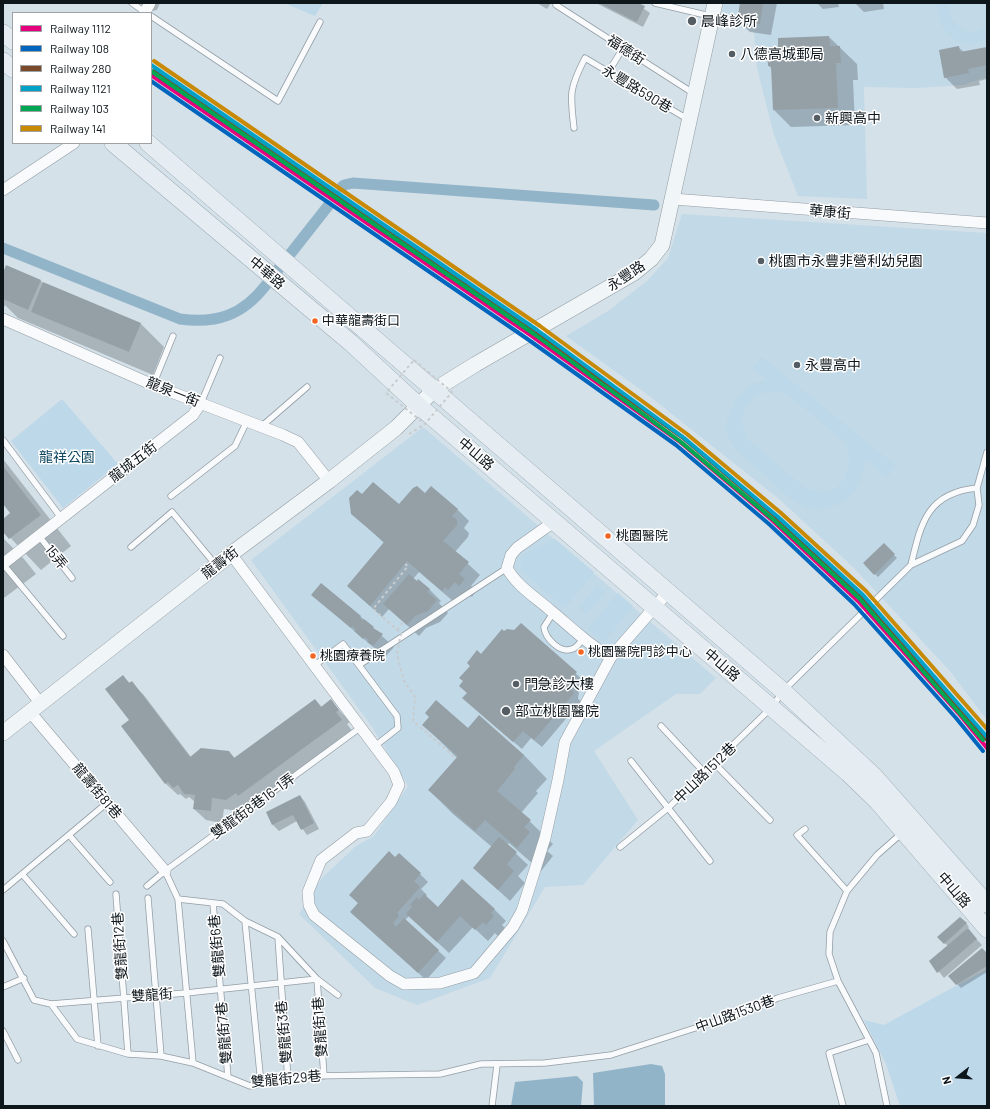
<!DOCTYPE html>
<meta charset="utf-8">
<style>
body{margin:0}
#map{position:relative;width:990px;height:1109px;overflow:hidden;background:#d4e1e9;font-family:Barlow,sans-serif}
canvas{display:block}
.frame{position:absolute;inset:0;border:4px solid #0d161b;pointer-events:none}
.legend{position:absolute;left:12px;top:12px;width:140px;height:132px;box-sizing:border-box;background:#fff;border:1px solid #9ea2a4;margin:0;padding:5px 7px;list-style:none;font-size:12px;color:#0d161b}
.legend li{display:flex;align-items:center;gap:8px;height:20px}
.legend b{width:20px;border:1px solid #9ea2a4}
.north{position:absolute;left:938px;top:1057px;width:40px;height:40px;-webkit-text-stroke:3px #fff;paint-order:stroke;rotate:253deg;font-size:11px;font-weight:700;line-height:16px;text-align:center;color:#0d161b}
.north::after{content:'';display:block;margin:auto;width:14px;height:18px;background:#0d161b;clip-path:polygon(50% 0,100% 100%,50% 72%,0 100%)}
</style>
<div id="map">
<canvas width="990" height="1109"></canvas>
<div class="frame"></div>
<ul class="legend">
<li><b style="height:5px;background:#e5007d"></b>Railway 1112</li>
<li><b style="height:5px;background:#0065bd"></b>Railway 108</li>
<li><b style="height:5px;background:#7a4b2a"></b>Railway 280</li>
<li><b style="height:5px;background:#01a2c5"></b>Railway 1121</li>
<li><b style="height:5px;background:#00a651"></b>Railway 103</li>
<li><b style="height:5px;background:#c88905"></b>Railway 141</li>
</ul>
<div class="north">N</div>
</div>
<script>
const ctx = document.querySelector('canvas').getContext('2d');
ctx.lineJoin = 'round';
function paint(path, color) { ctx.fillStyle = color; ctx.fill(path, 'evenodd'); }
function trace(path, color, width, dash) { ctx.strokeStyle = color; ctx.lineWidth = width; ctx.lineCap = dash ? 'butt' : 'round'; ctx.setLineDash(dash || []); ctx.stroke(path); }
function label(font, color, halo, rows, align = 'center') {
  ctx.font = font + ' Barlow,"Noto Sans TC",sans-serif'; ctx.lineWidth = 3; ctx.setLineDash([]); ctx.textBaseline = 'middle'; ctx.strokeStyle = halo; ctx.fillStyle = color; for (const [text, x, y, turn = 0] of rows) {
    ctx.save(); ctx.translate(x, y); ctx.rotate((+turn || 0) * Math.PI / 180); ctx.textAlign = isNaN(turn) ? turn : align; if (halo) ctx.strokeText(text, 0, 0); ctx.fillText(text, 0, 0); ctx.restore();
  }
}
paint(new Path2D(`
 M724,3H987V77L963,85L918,88L864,87L867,199L798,196L774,135L757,68L754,32L720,22Z
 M682,214L987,233V720L949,670L855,569L779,499L648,395L566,336L608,311L647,281L668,258Z
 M423,427L716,678L700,694H676L594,751L638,820L583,885L545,887L490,978L417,1005L375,988L299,914L322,878L356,846L374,836L408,786L372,727L251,560Z`), '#c2d9e7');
paint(new Path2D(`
 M284,3H323L315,16Z
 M937,3H949C948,25 967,41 987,27V39C960,53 936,30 937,3Z
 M762,357L896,466L887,477L865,459C862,485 852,504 824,508C818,509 809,509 803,506C789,500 775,484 763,473C750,462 732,450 727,432C723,418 737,395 748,387C754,382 761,382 768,380L753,368ZM770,391L786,393L846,443C853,456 849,484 832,490C823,494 813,490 804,487L747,439L743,427L742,417L745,408L755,396Z
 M62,399L118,464L63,508L11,441Z
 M555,539L594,572L565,608L521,570V556Z
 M597,586L605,592L586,614L579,608Z
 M618,593L633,606L604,642L588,629Z
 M987,969V1106H900L886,1064L864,1020L884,1025Z`), '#bcd8e9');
paint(new Path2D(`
 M651,1064L662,1066L665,1074V1106H594L593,1073Z
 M577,1076L583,1082L581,1106H511L515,1082Z`), '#92b4c8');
paint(new Path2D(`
 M139,3H160L157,10L151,11Z
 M537,3H551L547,9Z
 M596,3H636L650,13L643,27Z
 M741,3H777L771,35L750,32L738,20Z
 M817,3H838L839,7L823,9Z
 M855,3H883L884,9L864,12Z
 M829,37L857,64L858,80H853L855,125L791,127L774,110L772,69L769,66L779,48Z
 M958,47L964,52L987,48V79L979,81L980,85L957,89L945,77Z
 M7,266L41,281L44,284L141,324L164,347L153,375L18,318L5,305L3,310V271L4,272Z
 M3,459L71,546L41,570L3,530V520L12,513L3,502Z
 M425,495L457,509L469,521L464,528L469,533L468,537L455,552L480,575L471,586L476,591L472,597L467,593L454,602L419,572L413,579L429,589L441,601L439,603L448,613L440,622L426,628L419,636L389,609L382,617L348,586L384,543L352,513L362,496L399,505Z
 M3,538L24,559L36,574L4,598Z
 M884,545L897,558L878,577L864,563Z
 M312,595L361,617L394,647L385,657Z
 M521,624L584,681L577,689L579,691L578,699L581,701L542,747L531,738L522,749L471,705L468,693L481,655L505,633L514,631Z
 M123,677L143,694L191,757L229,752L235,758L315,700L322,707L331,701L350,722L347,724L353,732L250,807L248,805L239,811L224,809L222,823L206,820L194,809L195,802L189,797L186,799L180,794L178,795L166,784L122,726L131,720Z
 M424,725L468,729L524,755L547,779L536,791L538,793L521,813L553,844L547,851L553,856L541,871L509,843L507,845L528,865L518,876L525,883L510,901L474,868L492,847L453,814L429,790L457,758Z
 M300,796L305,802L319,829L307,835L297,821L279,831L273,825L267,813Z
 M395,858L420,874L428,882L421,889L427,895L425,897L438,908L494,909L506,921L502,925L505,928L498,936L495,933L488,941L473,927L449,953L409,916L405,920L446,958L426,980L360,919L359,904L350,895Z
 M966,923L969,927L967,929L982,945L944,978L930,961L948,946L938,937Z
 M987,954V972L961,988L957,984Z`), '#0003');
trace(new Path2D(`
 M342,187L344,185L353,183L654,205
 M3,248L180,319C217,324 243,315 266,285
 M291,253L328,206
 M278,270L279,268`), '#92b4c8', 11);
paint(new Path2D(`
 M599,3H638L645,6L637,22Z
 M740,3H763L760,24L737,21Z
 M829,36L830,46H840L841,63H836L838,108L773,110L771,66H768L767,47H778V38Z
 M959,46L960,52L987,47V65L968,69L969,73L944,78L939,50Z
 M6,265L41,280L28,310L3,299V273Z
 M43,282L141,323L129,352L31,312Z
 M3,466L41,515L9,539L3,532V519L10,513L3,504Z
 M373,482L399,504L413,488L417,486L425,493L431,486L458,509L452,516L457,520V525L443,541L469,562L459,574L465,579L459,586L455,582L448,590L445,587L442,591L407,561L370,606L347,586L384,542L351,514L349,498L357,490L362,494Z
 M884,543L895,554L874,575L863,563Z
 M409,574L417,581L418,579L430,589L427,592L437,600L428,611L415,616L407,625L383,604Z
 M321,583L361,616L360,618L363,620L364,619L374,627L373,628L383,634L373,646L367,642L369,640L365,637L363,639L354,631L356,629L352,626L351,628L311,595Z
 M521,623L577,672L570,680L572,682L571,690L574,693L534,740L523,731L513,742L462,698L467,693L459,686L463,681L459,678L470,666L467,663L477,650L481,654L502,629L504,631L507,629L514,630Z
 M123,675L129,683L132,681L190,757L201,748L229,751L234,758L315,699L321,707L331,699L339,710L336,712L342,720L238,796L236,793L226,800L212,798L211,811L193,809L195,795L184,794L178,785L173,788L168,782L165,784L121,726L129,720L105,689Z
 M436,700L468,728L479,715L524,755L514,767L515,769L497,791L531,820L524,827L530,832L517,848L485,820L475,831L428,790L458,756L422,725L429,717L425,713Z
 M300,795L314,823L301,830L293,815L272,825L266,812Z
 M499,837L517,852L507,864L514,871L498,890L473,868Z
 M389,851L395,857L399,853L421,873L414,881L420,887L397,913L399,916L393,923L396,927L404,918L439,950L418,973L350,912L358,903L349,895Z
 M462,879L495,909L491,913L494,916L486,925L483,922L475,930L460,916L437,942L406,914L412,907L410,905L417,897L419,900L424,894L438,907Z
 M960,917L967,923L944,944L937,937Z
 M968,928L977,939L937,973L929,961Z
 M982,948L987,953V966L956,985L948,976Z`), '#95a0a6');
const lane = new Path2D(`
 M132,3L146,13
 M655,3L710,16
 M556,5L693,93
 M151,16L278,101L320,22
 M609,71L623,48
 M574,128C570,94 569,89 585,58L689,120
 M153,385L173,336
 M201,403L220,358
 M262,426L307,387
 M3,440L62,519
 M171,496L235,446L247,421
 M39,536L72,578
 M131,547L172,512L215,564
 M3,564L63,636
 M911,565C921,523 927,493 977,488
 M553,613L544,627C545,638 560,654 572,649C577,648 580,642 584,638
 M315,665L343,644L397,716L398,728L375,746
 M359,665L507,568
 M661,726L704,772
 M631,761L710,861
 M714,763L770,820
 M805,829L797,835L847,891
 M69,835L110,882
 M620,847L668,808L772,707L783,691L911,565L962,541L973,525L979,505L977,488L987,452
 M165,871L178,899L223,904L245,921L278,937L317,979L338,995
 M22,874L74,934
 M147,886L165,871L361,727
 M3,890L107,803
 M116,894L128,1054
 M148,898L161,1056
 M178,899L193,1063
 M213,903L228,1077
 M245,921L261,1084
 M88,929L98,1046
 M278,937L288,1080
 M3,941L34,1000L51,1004L186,993L317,979L324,1076
 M3,987L24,978
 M51,1004L77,1039L128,1054L161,1056L193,1063L250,1086L309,1076L440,1074L481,1064L545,1063L611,1055L742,1013L778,998L838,981
 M3,1031L18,1060
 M492,1106L497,1065
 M843,1106L829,1053L869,1040
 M887,1106L876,1053L838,981L829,954L830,932L847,891L877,855L902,833`);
const street = new Path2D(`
 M145,12L150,3
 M3,190L74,143
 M673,199L987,223
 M3,319L153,385L283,435L298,442L329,481
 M555,521L517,548L511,555L507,568C516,585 535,597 550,610C570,626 588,645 611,657
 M231,554L394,772L399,785L391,802L367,831L356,833L321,860L308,892L309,905L314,915L390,976L404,984L440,983L474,973L513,927L522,911L545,838L558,780L565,742L611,657L668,592
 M3,564L193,415L201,403
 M3,655L41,704
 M30,712L165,871`);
const secondary = new Path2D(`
 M3,733L231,554L329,481L396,428L434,390L476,364L634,273L651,259L662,245L715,3`);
const primary = new Path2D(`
 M3,33L13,41
 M3,61L13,69
 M113,143L351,343L419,406L848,773L877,801L987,929
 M148,143L783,691L874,776L987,904`);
trace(lane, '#939da4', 7);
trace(street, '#939da4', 12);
trace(secondary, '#939da4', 16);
trace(primary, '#9eadb7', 18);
trace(new Path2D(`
 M409,434L422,426
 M397,630L403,622`), '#c8cccf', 2, [3, 3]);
trace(lane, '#f9fafc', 5.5);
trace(street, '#f9fafc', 11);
trace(secondary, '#f0f5f7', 15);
trace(primary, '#e6edf2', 17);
trace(new Path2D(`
 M414,360L452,392L425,424L386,393Z
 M405,564L408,566L373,609L401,633L397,654L404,681L415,697L413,721L456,758`), '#c8cccf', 2, [3, 3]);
trace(new Path2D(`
 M151,75L529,334L679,441L772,520L858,601L960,715L987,748`), '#e5007d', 4);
trace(new Path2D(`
 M151,81L526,338L676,445L769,524L854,604L956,718L983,751`), '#0065bd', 4);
trace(new Path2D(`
 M154,71L532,330L682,437L775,516L861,597L987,740`), '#7a4b2a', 4);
trace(new Path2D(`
 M151,65L537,330L684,438L778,517L863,595L987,737`), '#01a2c5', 4);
trace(new Path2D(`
 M151,71L534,334L681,442L775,521L859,598L983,740`), '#00a651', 4);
trace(new Path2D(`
 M154,61L540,326L687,434L781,513L866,591L987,729`), '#c88905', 4);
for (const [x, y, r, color] of [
 [692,21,5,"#535d63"],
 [732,54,4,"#535d63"],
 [817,118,4,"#535d63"],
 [761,261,4,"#535d63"],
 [315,321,3.5,"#f26522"],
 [797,365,4,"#535d63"],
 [608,536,3.5,"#f26522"],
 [581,652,3.5,"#f26522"],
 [313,656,3.5,"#f26522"],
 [516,684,4,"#535d63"],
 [506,711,5,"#535d63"]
]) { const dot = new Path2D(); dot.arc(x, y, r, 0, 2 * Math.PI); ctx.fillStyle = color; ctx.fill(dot); trace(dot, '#fff', 1.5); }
label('13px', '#0d161b', '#fff', [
 ["中華龍壽街口",322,321],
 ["桃園醫院",616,536],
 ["桃園醫院門診中心",588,652],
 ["桃園療養院",320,656]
], 'left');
label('14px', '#0d161b', '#fff', [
 ["晨峰診所",701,21],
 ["八德高城郵局",740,54],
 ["新興高中",825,118],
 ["桃園市永豐非營利幼兒園",769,261],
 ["永豐高中",805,365],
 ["門急診大樓",524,684],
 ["部立桃園醫院",515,711]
], 'left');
label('14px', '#0d161b', '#fff', [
 ["福德街",626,50,33],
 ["永豐路590巷",637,89,31],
 ["華康街",830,212,5],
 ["中華路",267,273,40],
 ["永豐路",626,276,-34],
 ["龍泉一街",173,392,22],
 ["中山路",476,454,40],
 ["龍城五街",133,462,-38],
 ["15弄",56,557,51],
 ["龍壽街",220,563,-38],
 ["中山路",722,665,41],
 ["中山路1512巷",705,773,-44],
 ["龍壽街81巷",97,791,50],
 ["雙龍街8巷16-1弄",253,806,-36],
 ["中山路",954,890,49],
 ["雙龍街12巷",120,946,-94],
 ["雙龍街6巷",217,946,-95],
 ["雙龍街",152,995,-4],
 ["中山路1530巷",735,1014,-20],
 ["雙龍街1巷",320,1027,-94],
 ["雙龍街3巷",284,1032,-95],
 ["雙龍街7巷",224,1033,-95],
 ["雙龍街29巷",286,1079,-5]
]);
label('14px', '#0d455f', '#fff', [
 ["龍祥公園",67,457]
]);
</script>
